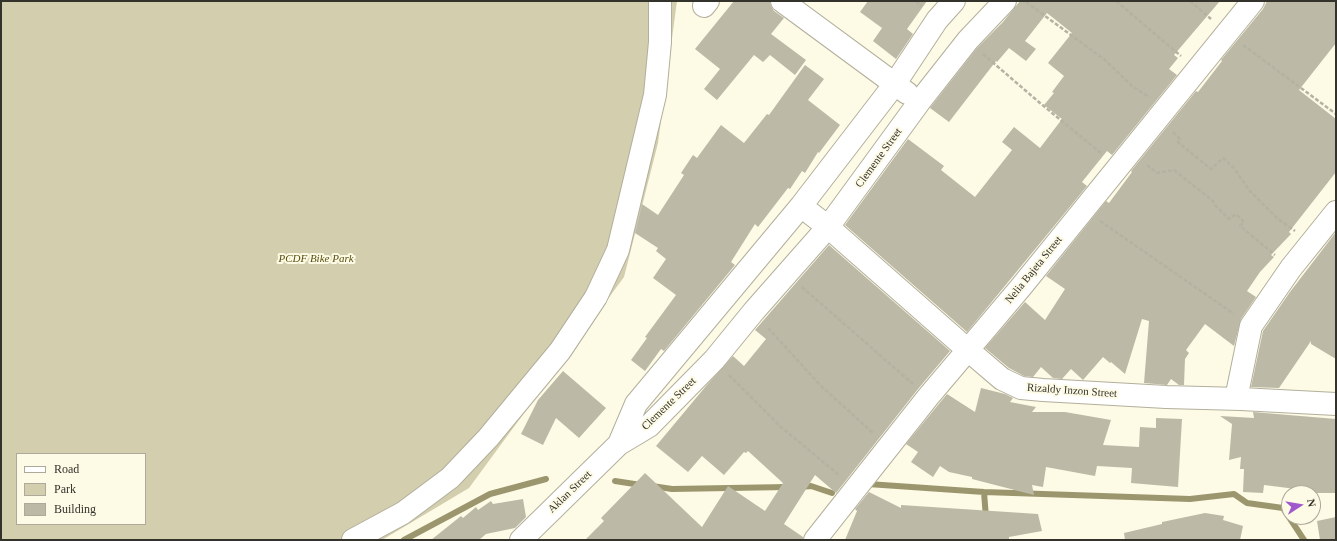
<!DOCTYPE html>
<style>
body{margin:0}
#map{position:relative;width:1337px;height:541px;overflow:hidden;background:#fdfae6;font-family:Georgia,serif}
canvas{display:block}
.frame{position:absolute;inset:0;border:2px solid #34332b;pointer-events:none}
.legend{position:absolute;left:16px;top:453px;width:130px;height:72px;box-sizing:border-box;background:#fdfae6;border:1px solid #adaa9b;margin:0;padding:5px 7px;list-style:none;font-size:12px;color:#34332b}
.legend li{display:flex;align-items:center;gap:8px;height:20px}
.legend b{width:20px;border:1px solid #adaa9b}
.north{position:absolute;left:1281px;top:485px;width:40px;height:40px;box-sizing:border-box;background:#fdfae6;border:1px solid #adaa9b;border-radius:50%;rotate:78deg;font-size:11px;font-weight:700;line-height:16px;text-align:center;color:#34332b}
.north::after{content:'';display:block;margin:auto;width:14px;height:18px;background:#a059cd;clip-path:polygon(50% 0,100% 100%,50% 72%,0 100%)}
</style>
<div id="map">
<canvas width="1337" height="541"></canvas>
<div class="frame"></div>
<ul class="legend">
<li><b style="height:5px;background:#fff"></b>Road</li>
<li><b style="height:11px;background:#d3ceae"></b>Park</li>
<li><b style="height:11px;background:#bcb9a6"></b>Building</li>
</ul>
<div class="north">N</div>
</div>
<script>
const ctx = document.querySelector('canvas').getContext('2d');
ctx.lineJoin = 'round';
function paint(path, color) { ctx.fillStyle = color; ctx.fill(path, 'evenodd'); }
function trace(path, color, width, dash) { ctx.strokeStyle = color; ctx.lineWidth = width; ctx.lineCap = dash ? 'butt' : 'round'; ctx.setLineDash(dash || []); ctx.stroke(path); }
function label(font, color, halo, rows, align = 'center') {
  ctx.font = font + ' Georgia,serif'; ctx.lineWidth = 4; ctx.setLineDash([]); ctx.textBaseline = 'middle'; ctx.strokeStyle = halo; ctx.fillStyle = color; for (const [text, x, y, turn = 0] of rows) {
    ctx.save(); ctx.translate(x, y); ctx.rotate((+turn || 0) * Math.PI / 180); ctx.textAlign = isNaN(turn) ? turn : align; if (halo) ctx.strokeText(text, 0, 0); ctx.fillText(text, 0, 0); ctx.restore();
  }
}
paint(new Path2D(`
 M1,1H677L658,143L624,277L469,488L382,540H1ZM17,454H145V524H17Z`), '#d3ceae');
trace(new Path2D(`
 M615,481L641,485
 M868,484L984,492L1190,499L1234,494L1247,503L1283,508L1304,540
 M652,486L672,489L787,487
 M800,487L811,486L832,493
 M984,492L986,518
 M404,540L490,494L546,479`), '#9c966e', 6);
paint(new Path2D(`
 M734,1H770L771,6L774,11L784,18L771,34L806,60L795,75L770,55L763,62L754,55L717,100L704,89L720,69L695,49Z
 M868,1H927L907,29L913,34L896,59L873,41L882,28L860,12Z
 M1020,1H1220L1174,55L1178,58L1169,69L1177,75L1112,155L1107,151L1082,182L1087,186L967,332L845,225L908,139L944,166L941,170L975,197L1012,150L1002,142L1014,127L1040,148L1062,119L1044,105L1054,93L1052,92L1064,76L1048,63L1072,33L1047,13L1025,41L1036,49L1026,61L1009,48L997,62L996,61L949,122L930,108L977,48L1003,22Z
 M1267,1H1336V43L1299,90L1336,119V172L1289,232L1291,234L1271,255L1274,257L1260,272L1247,291L1256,297L1241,319L1234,346L1205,324L1186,350L1189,353L1185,359L1184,385H1179L1171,379L1167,385L1144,383L1149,321L1142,319L1125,374L1111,362L1110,363L1103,357L1083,380L1071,369L1062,379L1053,378L1041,367L1033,377L1024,376L1009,368L985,348L1025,302L1045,320L1065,289L1046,276L1106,201L1109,203L1132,172L1131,171L1196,91L1198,92L1222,61L1221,60L1263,9Z
 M805,65L824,79L808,100L840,125L819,153L818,152L805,173L802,171L790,189L788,188L758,227L755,224L731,262L735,265L664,351L661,349L645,371L631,360L647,338L645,337L676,295L653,278L666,259L656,251L658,248L635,233L642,204L658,215L684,175L681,173L693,155L697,158L721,125L744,143L767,114L769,115Z
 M1336,232V359L1311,344V341L1279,388L1251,387L1263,331L1290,292Z
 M829,245L950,351L918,389L836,493L815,475L784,524L803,537V540H585L604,521L601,518L645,473L702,527L728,486L765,511L783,483L748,451L746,453L744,452L724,475L702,456L688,472L656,446L706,386L733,356L744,366L766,339L755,330Z
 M563,371L606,408L579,438L556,418L543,445L521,434L538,400Z
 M981,388L1005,394L1013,398L1010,402L1036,407L1032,412H1065L1111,420L1103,445L1139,447L1140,427L1156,428V418L1182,419L1178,487L1131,483L1132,468L1097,466L1095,476L1046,467L1043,487L1032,485L1034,495L972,479V477L949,472L940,466L933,477L911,462L918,452L906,444L947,394L975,412Z
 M1253,412L1336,419V493H1296V489L1264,485L1263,493L1243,492L1244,469H1240L1241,457L1229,460L1232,424L1220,416L1254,418Z
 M869,492L901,508V505L1038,514L1042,531L1009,537V540H845L857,511L855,509Z
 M523,499L526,517L515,528L486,534L479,540H431L461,516L463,518L476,507L478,510L491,501L493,504Z
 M1205,513L1224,516L1223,520L1243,526L1240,540H1125L1124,533L1162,524V522Z
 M1336,517V540H1320L1317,521Z`), '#bcb9a6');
const minor = new Path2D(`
 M782,1L907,93
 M704,6L708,1
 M801,206L828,227L968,350L1002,379L1021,388L1043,390L1166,397L1241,399L1336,404
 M1241,399L1238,389L1251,326L1291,268L1336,212
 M619,444L636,404L801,206L894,85L937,20L954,1
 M353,540L403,513L450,478L488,438L560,351L596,297L618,250L655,95L660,42V1
 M521,540L619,444L649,426L714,360L754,311L828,227L920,101L968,40L1005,1
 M815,540L928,397L1021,287L1253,1`);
trace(minor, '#b2af9c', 24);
trace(new Path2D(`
 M916,1L921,6
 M1116,1L1181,56
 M1190,1L1211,19
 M1026,2L1105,60L1132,86L1149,97
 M1243,45L1336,114
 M983,54L1040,103L1102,154
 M1173,132L1180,139L1178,142L1180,144L1211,169L1223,158L1234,168L1249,190L1278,219L1295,231
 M1147,165L1157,173L1174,170L1213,201L1214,204L1229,219L1236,214L1244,222L1240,226L1275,255
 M1100,221L1234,314
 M802,287L913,384
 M768,328L821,386L873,433
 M729,375L781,427L839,475`), '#b4b2a2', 2.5, [4, 2]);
trace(minor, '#fff', 22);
label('11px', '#34332b', '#fdfae6', [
 ["Clemente Street",879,158,-54],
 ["Nelia Bajeta Street",1034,270,-51],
 ["Rizaldy Inzon Street",1072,391,4],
 ["Clemente Street",669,404,-44],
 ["Aklan Street",570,492,-44]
]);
label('italic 11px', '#584f0e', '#fdfae6', [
 ["PCDF Bike Park",316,259]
]);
</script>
